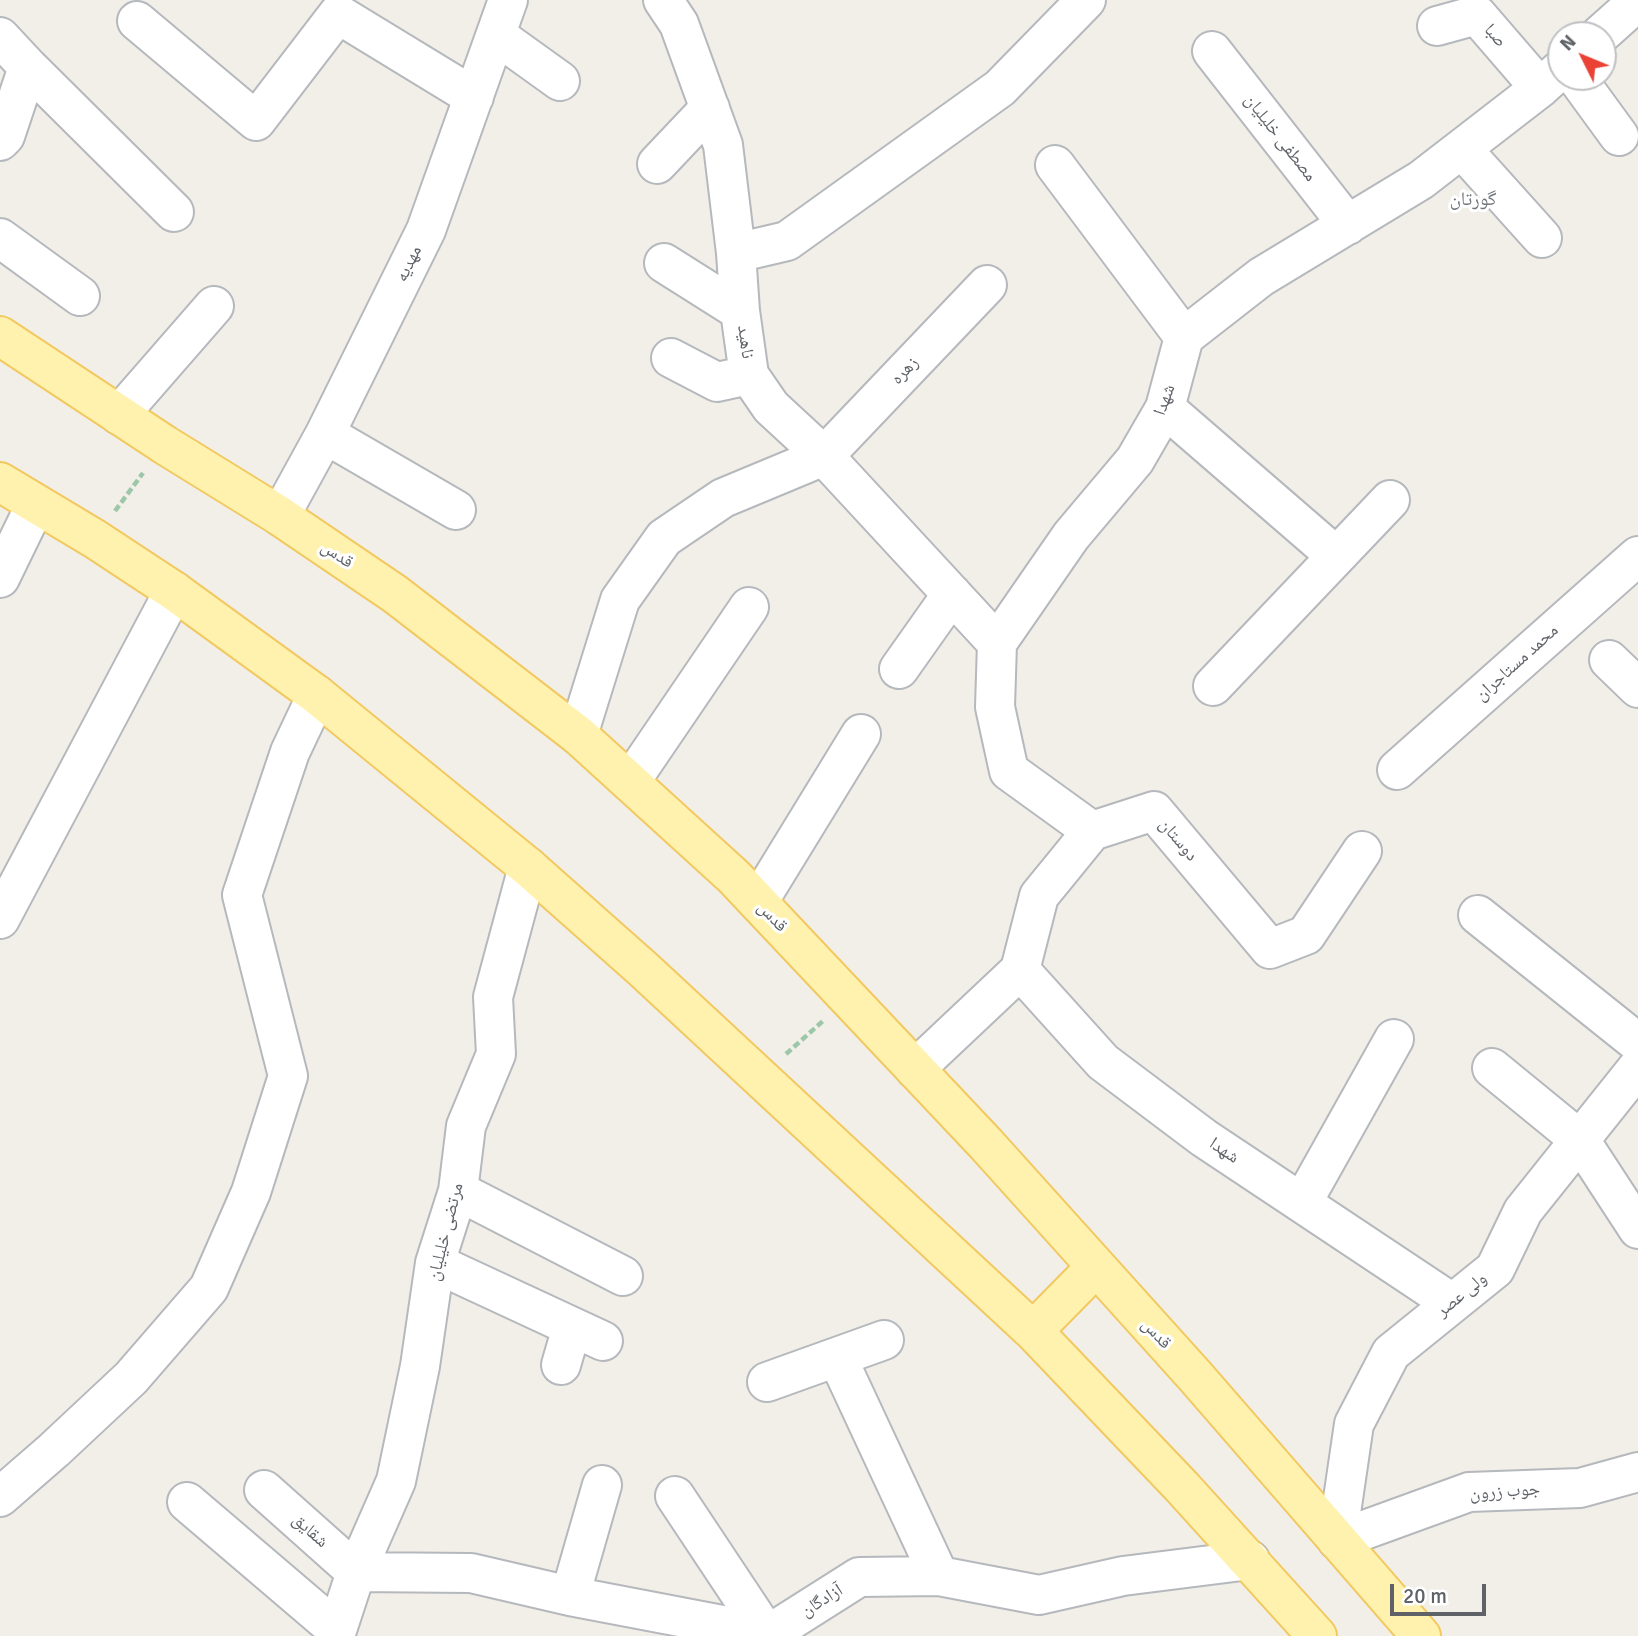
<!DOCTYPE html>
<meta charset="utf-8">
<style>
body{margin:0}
#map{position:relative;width:1638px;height:1636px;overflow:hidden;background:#f1efe8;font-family:Signika,sans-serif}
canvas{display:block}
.north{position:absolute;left:1547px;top:21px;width:70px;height:70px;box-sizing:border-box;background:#fff;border:2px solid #bfc1c3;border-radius:50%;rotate:313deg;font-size:19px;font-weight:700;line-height:28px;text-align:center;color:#5f6368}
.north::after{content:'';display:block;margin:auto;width:24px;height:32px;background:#ea4335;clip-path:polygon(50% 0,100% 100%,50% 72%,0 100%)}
.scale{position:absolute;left:1390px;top:1584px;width:96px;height:32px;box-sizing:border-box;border:4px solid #5f6368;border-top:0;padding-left:9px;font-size:21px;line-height:24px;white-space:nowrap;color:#5f6368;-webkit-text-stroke:5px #fff;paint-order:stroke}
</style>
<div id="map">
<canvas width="1638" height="1636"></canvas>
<div class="north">N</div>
<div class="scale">20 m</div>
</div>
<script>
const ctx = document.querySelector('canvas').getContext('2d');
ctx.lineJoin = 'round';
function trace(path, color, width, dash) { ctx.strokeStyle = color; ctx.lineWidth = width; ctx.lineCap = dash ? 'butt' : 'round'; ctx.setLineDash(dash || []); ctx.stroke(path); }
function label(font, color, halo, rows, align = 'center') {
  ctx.font = font + ' Signika,"Noto Naskh Arabic",sans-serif'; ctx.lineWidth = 6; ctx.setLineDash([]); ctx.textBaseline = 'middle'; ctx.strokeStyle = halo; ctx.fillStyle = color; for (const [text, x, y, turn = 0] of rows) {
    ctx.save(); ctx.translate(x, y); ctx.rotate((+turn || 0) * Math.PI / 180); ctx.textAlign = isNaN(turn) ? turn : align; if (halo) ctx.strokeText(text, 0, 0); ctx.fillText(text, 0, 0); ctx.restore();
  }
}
const minor = new Path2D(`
 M663,0L679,24L723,145L736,253L740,311L749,375L771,407L824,456L997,643
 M137,21L256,121L338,14L474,97
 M1437,26L1477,15L1540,88
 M496,35L560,81
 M1600,35L1638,1
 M0,37L28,67L5,136L0,141
 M1212,51L1348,225
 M28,67L174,212
 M1576,77L1619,136
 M1462,149L1542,238
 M657,164L710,108
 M1055,165L1184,337
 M0,238L80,296
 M736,253L787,241L1000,88L1086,0
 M664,263L740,311
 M671,358L717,382L749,375
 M1165,408L1336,556
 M119,415L214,306
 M325,434L456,510
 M280,516L325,434L426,230L508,0
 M0,578L36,504
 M1609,660L1638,688
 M899,669L952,594
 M1213,686L1390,500
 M578,735L620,600L664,538L723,498L824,456L987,285
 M1397,770L1638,556
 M630,782L749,607
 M1092,831L1009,771L995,707L997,643L1071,536L1135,460L1165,408L1184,337L1261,277L1421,180L1540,88L1561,69
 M758,902L861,734
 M1478,915L1638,1043
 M0,919L174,591
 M1020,970L1103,1062L1204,1138L1452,1303
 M1638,1067L1523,1211L1495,1269L1391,1353L1354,1424L1337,1540L1469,1492L1580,1488L1638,1472
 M1492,1068L1580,1140L1638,1229
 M915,1069L1020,970L1039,896L1092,831L1154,811L1270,949L1306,935L1362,851
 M458,1191L623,1276
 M1302,1203L1394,1039
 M435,1263L603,1341
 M837,1357L939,1576
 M561,1365L572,1327
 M767,1382L884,1340
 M264,1490L356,1572L471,1573L570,1596L769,1634L859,1577L939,1576L1039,1595L1123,1576L1250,1560
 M675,1496L768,1636
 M0,1497L54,1450L131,1378L209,1288L251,1192L288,1076L242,895L290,752L317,695
 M187,1502L337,1630
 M570,1596L602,1485
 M335,1636L356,1572L396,1481L420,1366L435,1263L458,1191L466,1126L496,1054L493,997L528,867`);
const major = new Path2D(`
 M0,336L165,445L280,516L395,594L578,735L734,877L986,1144L1195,1376L1421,1636
 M0,482L95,539L174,591L317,695L528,867L643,969L1033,1331L1182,1487L1317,1636
 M1033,1331L1095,1268`);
trace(minor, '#b5b8bc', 42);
trace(major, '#f2c960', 42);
trace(new Path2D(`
 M115,511L143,473
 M786,1054L824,1020`), '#9cc7a9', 4.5, [7, 3.5]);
trace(minor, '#fff', 38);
trace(major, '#fff2af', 38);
label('18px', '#5f6368', '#fff', [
 ["صبا",1495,36,49],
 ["مصطفی خلیلیان",1280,138,52],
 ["مهدیه",409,264,-64],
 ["ناهید",745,342,82],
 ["زهره",905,371,-46],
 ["شهدا",1165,400,-70],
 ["قدس",337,555,34],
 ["محمد مستاجران",1517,663,-42],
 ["دوستان",1178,840,50],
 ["قدس",772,917,47],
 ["شهدا",1224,1151,34],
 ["مرتضی خلیلیان",446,1232,-76],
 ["ولی عصر",1462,1295,-39],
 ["قدس",1156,1334,47],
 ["جوب زرون",1505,1492,-4],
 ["شقایق",310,1531,42],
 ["آزادگان",822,1601,-32]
]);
label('19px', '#70757a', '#fff', [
 ["گورتان",1473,200]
]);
</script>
